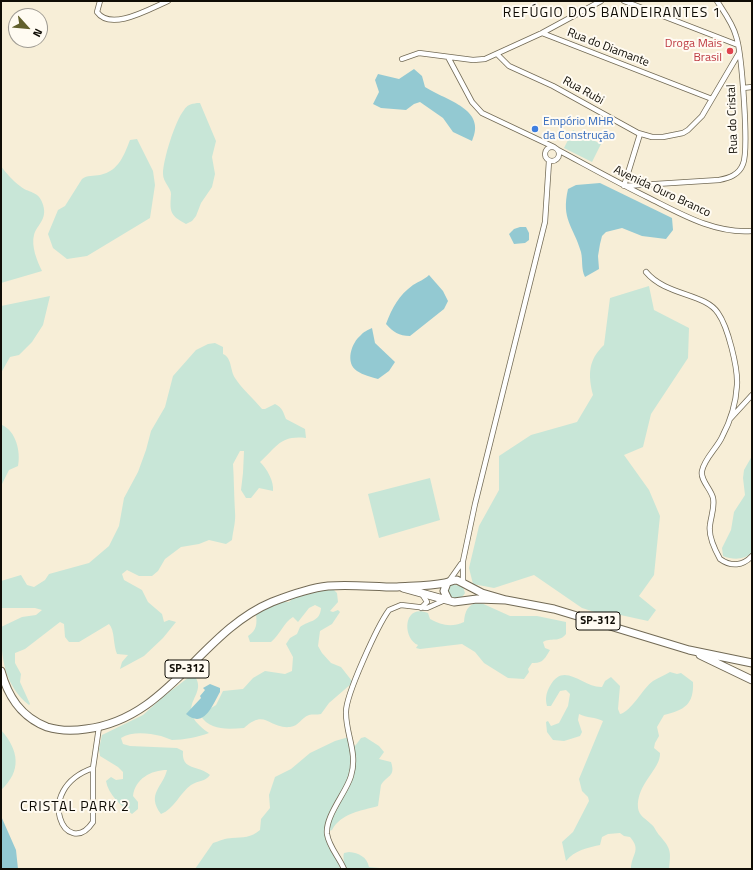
<!DOCTYPE html>
<meta charset="utf-8">
<style>
body{margin:0}
#map{position:relative;width:753px;height:870px;overflow:hidden;background:#f7eed7;font-family:"Titillium Web",sans-serif}
canvas{display:block}
.frame{position:absolute;inset:0;border:2px solid #0f0c05;pointer-events:none}
.north{position:absolute;left:8px;top:8px;width:40px;height:40px;box-sizing:border-box;background:#fffbf2;border:1px solid #9f9b93;border-radius:50%;rotate:117deg;font-size:11px;font-weight:700;line-height:16px;text-align:center;color:#0f0c05}
.north::after{content:'';display:block;margin:auto;width:14px;height:18px;background:#615f2c;clip-path:polygon(50% 0,100% 100%,50% 72%,0 100%)}
</style>
<div id="map">
<canvas width="753" height="870"></canvas>
<div class="frame"></div>
<div class="north">N</div>
</div>
<script>
const ctx = document.querySelector('canvas').getContext('2d');
ctx.lineJoin = 'round';
function paint(path, color) { ctx.fillStyle = color; ctx.fill(path, 'evenodd'); }
function trace(path, color, width, dash) { ctx.strokeStyle = color; ctx.lineWidth = width; ctx.lineCap = dash ? 'butt' : 'round'; ctx.setLineDash(dash || []); ctx.stroke(path); }
function label(font, color, halo, rows, align = 'center') {
  ctx.font = font + ' "Titillium Web",sans-serif'; ctx.lineWidth = 4; ctx.setLineDash([]); ctx.textBaseline = 'middle'; ctx.strokeStyle = halo; ctx.fillStyle = color; for (const [text, x, y, turn = 0] of rows) {
    ctx.save(); ctx.translate(x, y); ctx.rotate((+turn || 0) * Math.PI / 180); ctx.textAlign = isNaN(turn) ? turn : align; if (halo) ctx.strokeText(text, 0, 0); ctx.fillText(text, 0, 0); ctx.restore();
  }
}
paint(new Path2D(`
 M197,103H200L216,141L212,157L215,174L212,187L201,203L196,216L192,221L186,224C169,215 170,211 171,194C171,188 163,182 163,174C163,160 175,121 184,110C187,105 191,104 197,103Z
 M573,130L601,144L592,162L564,148Z
 M137,139L153,171L155,185L150,218L87,256L67,259L53,248L48,234L58,210L65,206L82,179C87,175 94,176 100,175C119,171 124,155 130,140Z
 M1,166C6,173 13,181 20,186C28,193 38,191 42,202C49,219 37,224 34,235C31,246 37,261 42,271L1,283Z
 M649,286L654,310L689,328L688,358L651,414L643,447L624,455L649,490L660,516L654,575L639,596L656,610L648,621L616,614L607,616L582,608L534,575L494,588L473,584L469,568L479,526L499,490V456L531,435L577,422L593,395C588,375 588,360 604,345L610,298Z
 M50,296L43,325L32,342L19,355L10,357L1,373V306Z
 M215,343L223,347V354C232,358 230,370 235,378C242,389 253,398 262,409H265L275,404C283,408 283,412 286,419L305,429L306,438C280,435 277,447 260,462C267,469 274,481 273,491L259,488L251,498H246L241,490L243,473L244,451H240L233,464C234,479 234,496 235,512C236,521 233,531 232,540L226,544L209,540L199,544L181,547L165,559L158,571L152,576H139L127,570L122,574L124,580L142,590L148,602L162,614L164,622L169,620L176,622L163,638L144,656L120,669L122,662L128,655L117,654C113,645 115,630 109,624L79,642H69L65,637L64,624L60,622L25,649L15,653V663L21,674L20,682L30,704L29,705C4,685 1,657 1,627L22,617L36,615L42,610L35,608H1V581L21,575L27,585L34,587L45,580L49,574L89,563L109,546L119,526L124,498L138,472L146,450L151,431L165,407L173,376L196,350L208,344Z
 M2,425C16,431 21,452 18,466L9,470L1,486Z
 M752,456V553C744,560 733,560 723,556L722,548L731,530L734,512L745,495L743,478L744,470Z
 M430,478L440,520L379,538L368,494Z
 M316,584L331,587L337,593L338,602L330,611L333,612L338,610L340,612L332,624L320,631L318,646L322,653L331,663L341,667L352,681L351,684L329,703L321,714C317,715 312,714 309,715C301,718 299,726 290,727C268,729 266,708 244,728C227,729 210,731 200,715L216,705L223,691L243,689L253,678L265,671L285,674L292,671L293,657L286,644L290,638L297,634L300,627C310,620 320,622 321,608L315,605L309,608L298,622L293,617C284,622 280,635 271,642H250L248,636C257,630 257,624 256,614L276,602H289L296,595Z
 M452,584L463,587L465,593C462,599 455,599 449,597L447,587Z
 M479,602L510,616H537L566,622V634C559,643 551,637 543,642L545,648L550,650C545,658 543,664 532,663L528,669L529,672L524,679L508,678L484,663L475,652L462,644L420,649L416,648L418,645C402,638 403,603 428,613L430,619C441,625 451,628 464,622C465,611 467,605 479,602Z
 M670,672L677,674L681,673L693,682C694,704 685,710 664,715L657,727L659,736L655,743L654,748L660,753C661,769 636,784 638,808C639,816 646,819 651,824C655,827 656,832 660,836C671,849 671,851 669,869H631C631,854 642,851 630,837L624,836L620,833L608,834L602,837L600,845C587,848 575,850 566,861L562,842L573,832L589,801L588,797L582,791L579,779L603,721C595,717 587,718 579,714L578,720L582,732L580,736L564,741L553,740L547,732L546,722L548,721L551,726L559,723L568,706L570,694L566,690L560,691L551,706H547C545,699 546,693 550,686C564,660 583,688 602,687L605,681L611,677L620,686L618,709L620,714C631,712 643,688 653,681C658,678 665,675 670,672Z
 M193,674C212,696 169,705 209,733C198,737 184,740 172,740C168,739 165,737 161,736C148,733 132,731 121,738L123,744L130,746L177,748L183,751C181,771 199,765 210,775C205,782 199,780 191,785C180,793 174,809 161,814C146,794 163,787 167,770C151,770 135,779 133,796L138,802V809L132,814C121,806 108,794 106,781L111,777L116,780L123,779V772L118,767L100,756L99,749L102,735L143,715L164,696Z
 M1,730C19,750 22,771 1,790Z
 M349,737L355,746L361,738L365,737L379,746L384,752L379,759L391,762C396,777 387,775 381,785L378,806C361,811 341,813 332,830L326,832L339,862L340,869H195L213,843C219,841 226,838 232,838C243,837 251,838 260,830L261,819L270,808L269,795L275,777L291,769L310,753L335,741Z
 M349,852C359,853 367,857 369,867L390,869H343C346,863 342,858 344,853Z`), '#c8e6d7');
paint(new Path2D(`
 M414,69L422,76L425,87C447,101 487,109 472,141L453,132L443,118L420,102L414,104L406,110L381,108L373,104L379,92L375,80L378,74L399,79Z
 M600,183L672,218L673,230L666,239L642,236L622,228L606,232L602,236L600,244L598,256L599,269L585,277C581,269 583,261 581,252C573,225 561,220 568,189L576,185Z
 M520,227H526L529,233V240L525,243L514,244L509,234L514,229Z
 M429,275L443,291L448,301L444,309L410,336C399,336 393,332 386,324C392,308 399,295 413,285C419,281 424,280 429,275Z
 M372,328L375,343L395,362L389,371L378,379C371,377 363,375 357,371C345,363 351,343 361,335C363,332 368,330 372,328Z
 M210,684L220,688V692C212,706 204,729 186,714L201,698L200,696L205,690L203,688Z
 M1,816L16,850L18,869H1Z`), '#93c9d2');
const street = new Path2D(`
 M100,1L97,12C111,32 151,8 168,1
 M624,1L738,45
 M542,33L712,99
 M497,54L509,66L553,86L638,133L652,137H663L683,133L688,130L702,116L739,53
 M448,57L472,102L482,113L554,147
 M402,59L419,53L473,60L485,59L542,33L601,1
 M743,88L752,87
 M640,134L624,186L719,180C729,178 739,175 743,164C749,150 742,53 736,36C733,24 724,12 717,1
 M545 154a7 7 0 1 1 14 0a7 7 0 1 1-14 0Z
 M558,150C588,166 618,183 649,198C681,214 715,234 752,231
 M646,272C666,296 705,293 718,313C728,327 738,368 737,385C736,403 730,422 722,437C717,448 704,459 702,471C700,480 711,489 713,498C715,507 711,516 710,525C708,536 715,550 720,559C731,567 743,566 752,556
 M730,419L752,395
 M449,581L461,564
 M463,583V561L475,504L545,222L549,161
 M421,608L427,602L422,594
 M93,768C31,790 67,861 93,822V768L99,727
 M344,869C339,857 329,847 327,834C325,816 346,793 351,776C358,753 346,735 346,713C345,696 378,625 389,610L401,605L427,608L445,600`);
const primary = new Path2D(`
 M447,583L444,591L448,599
 M403,588L454,602L477,599L506,600L554,609L689,650L752,663
 M700,655L752,680
 M1,671C8,697 21,717 47,727C60,731 73,731 86,729C169,719 200,632 272,602C290,595 309,588 328,586C351,584 374,587 397,587C413,586 430,586 445,583C450,582 452,580 457,580L482,593L506,600`);
trace(street, '#726a55', 6);
trace(primary, '#726a55', 9);
trace(street, '#fff', 4.5);
trace(primary, '#fff', 7);
for (const [x, y, r, color] of [
 [730,51,4,"#e0444e"],
 [535,129,4,"#3f7fe0"]
]) { const dot = new Path2D(); dot.arc(x, y, r, 0, 2 * Math.PI); ctx.fillStyle = color; ctx.fill(dot); trace(dot, '#fffbf2', 1.5); }
for (const [x, y, w] of [
 [598,621,44],
 [187,669,44]
]) { const box = new Path2D(); box.roundRect(x - w / 2, y - 9, w, 18, 3); ctx.fillStyle = '#fffbf2'; ctx.fill(box); trace(box, '#0f0c05', 1); }
label('bold 11px', '#0f0c05', null, [
 ["SP-312",598,621],
 ["SP-312",187,669]
]);
label('12px', '#be3a42', '#fffbf2', [
 ["Droga Mais",722,44],
 ["Brasil",722,58]
], 'right');
label('12px', '#0f0c05', '#fffbf2', [
 ["Rua do Diamante",608,48,21],
 ["Rua Rubi",583,91,29],
 ["Rua do Cristal",733,119,-92],
 ["Avenida Ouro Branco",662,192,25]
]);
label('12px', '#366cbe', '#fffbf2', [
 ["Empório MHR",543,122],
 ["da Construção",543,136]
], 'left');
ctx.letterSpacing = '1px';
label('14px', '#0f0c05', '#fffbf2', [
 ["REFÚGIO DOS BANDEIRANTES 1",612,14],
 ["CRISTAL PARK 2",75,808]
]);
ctx.letterSpacing = '0px';
</script>
